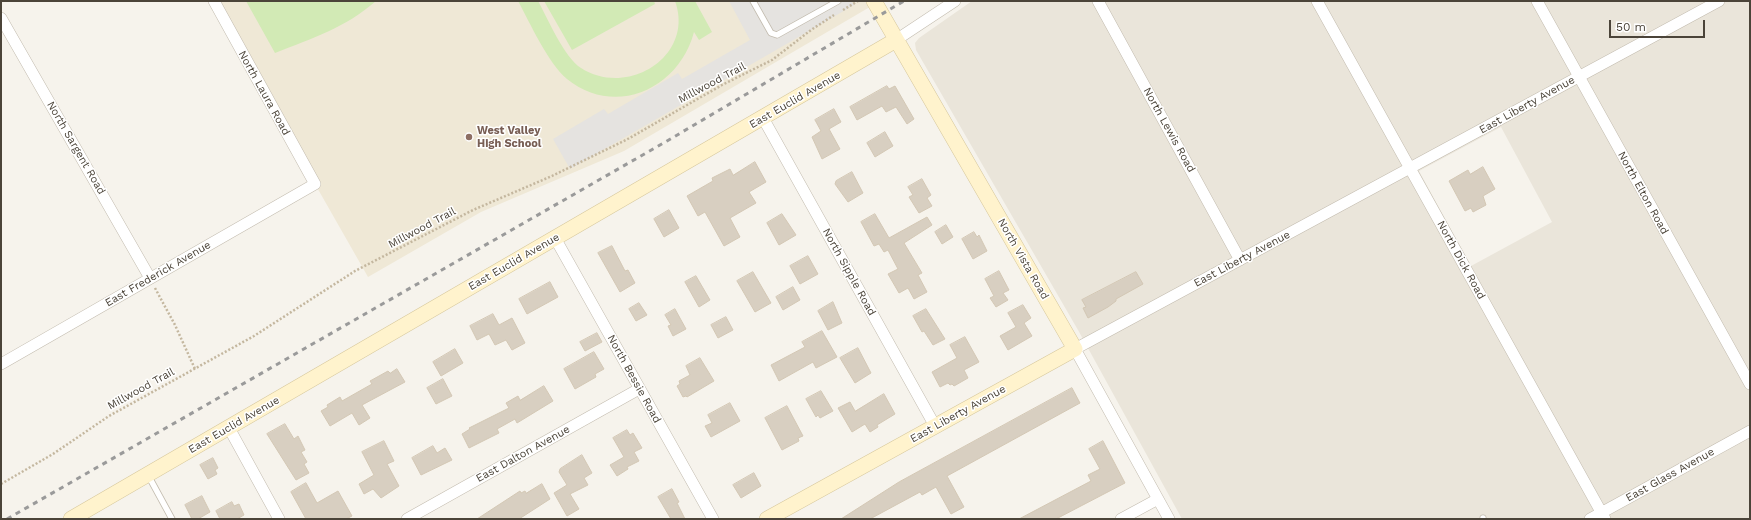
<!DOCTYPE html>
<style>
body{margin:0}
#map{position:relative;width:1751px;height:520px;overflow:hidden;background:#f6f3ec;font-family:"Work Sans",sans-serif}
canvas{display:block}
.frame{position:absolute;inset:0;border:2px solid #4b4439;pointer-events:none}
.scale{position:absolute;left:1609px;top:20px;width:96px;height:18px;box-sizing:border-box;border:2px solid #4b4439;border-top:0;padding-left:5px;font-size:12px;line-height:14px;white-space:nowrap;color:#4b4439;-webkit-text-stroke:3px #fff;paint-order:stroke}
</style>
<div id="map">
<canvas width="1751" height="520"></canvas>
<div class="frame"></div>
<div class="scale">50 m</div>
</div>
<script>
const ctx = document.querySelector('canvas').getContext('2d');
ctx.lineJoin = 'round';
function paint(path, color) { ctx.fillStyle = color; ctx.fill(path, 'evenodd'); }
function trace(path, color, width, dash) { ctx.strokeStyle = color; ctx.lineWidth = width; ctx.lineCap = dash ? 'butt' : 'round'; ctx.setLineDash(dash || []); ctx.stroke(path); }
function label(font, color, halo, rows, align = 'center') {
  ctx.font = font + ' "Work Sans",sans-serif'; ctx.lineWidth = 3; ctx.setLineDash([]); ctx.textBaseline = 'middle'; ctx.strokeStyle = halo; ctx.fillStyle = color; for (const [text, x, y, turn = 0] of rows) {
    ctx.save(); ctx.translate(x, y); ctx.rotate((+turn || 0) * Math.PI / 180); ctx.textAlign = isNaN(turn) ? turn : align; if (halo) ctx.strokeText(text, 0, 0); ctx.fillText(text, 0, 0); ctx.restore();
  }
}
paint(new Path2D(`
 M972,1H1750V519H1182L1078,330L916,50L915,43L919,38ZM1501,127L1552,222L1471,266L1419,171Z`), '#eae5da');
paint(new Path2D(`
 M214,1H874L875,4L624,151L481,212L368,277L315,184Z`), '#efe8d6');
paint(new Path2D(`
 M246,1H376C345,28 313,38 275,53Z
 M518,1H538C548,19 564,57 581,68C628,98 695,56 675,1H695L712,32L699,40L694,32C679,89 615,118 567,79C548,63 530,23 518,1Z
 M544,1H654L655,4L572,50Z`), '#d2eab5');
paint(new Path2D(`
 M729,1H851L854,5L570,169L553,139L604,109L608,114L678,73L682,79L750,40Z`), '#e5e3e0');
const building = new Path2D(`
 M887,86L889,89L895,86L914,119L907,124L896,107L886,112L882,106L857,120L850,107Z
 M834,109L841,122L829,129L840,149L822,159L812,137L821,131L815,120Z
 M885,132L893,146L875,157L867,143Z
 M755,162L766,182L749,192L756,203L730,218L740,237L724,246L705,212L698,216L687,196L713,181L712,178L730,169L733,175Z
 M1483,167L1495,189L1483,196L1486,205L1473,212L1471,208L1465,211L1449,181L1468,170L1470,174Z
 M852,172L863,193L848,202L835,184L836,181Z
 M922,179L931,195L927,198L932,206L919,213L909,197L913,195L908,187Z
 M669,210L679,228L664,237L654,219Z
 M782,214L796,235L779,245L767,223Z
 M875,214L889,238L927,217L932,225L904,243L922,273L918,275L927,292L914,299L908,288L899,293L888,274L898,269L888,250L884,252L879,244L874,246L861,222Z
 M946,225L953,237L942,244L935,232Z
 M974,232L977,237L979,235L987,251L973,259L962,239Z
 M612,246L625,271L628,270L635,283L620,292L598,253Z
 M808,256L818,274L800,284L790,266Z
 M999,271L1009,290L1003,293L1008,300L996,307L990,298L994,296L985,279Z
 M753,272L771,303L755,312L737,281Z
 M1136,272L1143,284L1116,299V301L1108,307L1088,318L1083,308L1086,307L1082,300Z
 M696,276L710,300L699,307L685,282Z
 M550,282L558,297L527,314L519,299Z
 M793,287L800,300L783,310L776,297Z
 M833,302L842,323L828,330L818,311Z
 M639,303L647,315L636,321L629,309Z
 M1023,305L1031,318L1024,323L1032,336L1008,350L1000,336L1016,327L1008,313Z
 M675,309L686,329L673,336L668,326L671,325L665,315Z
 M926,309L945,339L933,345L924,331L922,332L913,316Z
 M493,314L499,325L512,318L525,343L512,350L506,340L495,345L489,334L477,340L470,326Z
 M726,317L733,330L718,338L711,325Z
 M822,331L837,357L816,368L813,362L779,381L771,365L805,347L802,342Z
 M597,333L602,342L585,351L580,342Z
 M965,337L979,362L964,370L968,378L954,386L952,384L950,385L948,383L940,387L932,372L957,358L950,345Z
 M858,348L871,373L855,383L840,358Z
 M455,349L463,363L441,376L433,362Z
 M594,352L604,369L595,374L596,377L575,389L564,369Z
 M700,358L714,381L687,397L686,396L683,397L677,386L680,384L679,381L690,375L686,366Z
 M397,369L405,382L362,405L370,418L359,425L352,413L330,426L321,411L328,407L327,405L340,397L342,401L372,384L370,381L388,371L390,373Z
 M443,379L452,396L436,404L427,388Z
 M544,386L553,401L517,423L515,419L497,429L499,433L469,448L462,434L470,429L469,428L509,408L506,403L518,396L520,400Z
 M1072,388L1080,403L947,476L964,507L951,514L936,487L922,495L920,492L870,519H841L899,482Z
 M821,391L833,411L820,418L818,415L816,417L806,399Z
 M884,394L895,414L877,425L878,427L870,432L865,424L852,432L838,408L850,402L855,411Z
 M730,403L740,421L711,437L705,426L712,423L708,415Z
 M787,406L803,436L798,438L799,441L782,450L765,418Z
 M285,424L294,439L298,436L305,450L301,452L307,462L304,464L309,473L296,480L267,434Z
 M627,430L630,435L633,433L642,448L634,452L639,461L627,467L628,469L617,476L610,465L624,457L613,438Z
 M384,441L394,461L387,464L399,486L381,498L373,489L364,494L359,484L374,475L362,452Z
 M1103,441L1125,483L1056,519H1019L1091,481L1088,475L1100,469L1089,449Z
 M433,446L437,453L445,448L452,460L421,475L412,458Z
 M582,455L592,473L584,478L588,485L570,494L579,509L567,516L554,493L567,485L559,472L560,469Z
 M213,458L218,468L215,470L217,474L208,479L200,465Z
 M754,473L761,486L741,498L733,485Z
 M306,483L317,503L338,491L352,516L346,519H306L291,492Z
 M542,484L550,499L519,519H477L520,491L521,493L525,491L526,493Z
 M672,489L679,502L677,503L685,519H671L658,497Z
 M202,496L210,512L198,519H192L185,505Z
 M232,502L234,506L239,504L244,515L237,519H220L216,511Z`);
paint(building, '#d8cfc1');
trace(building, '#d3c7b4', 1);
const lane = new Path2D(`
 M753,1L771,33L777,35L838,1
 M148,475L172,519
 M1483,518V519`);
const street = new Path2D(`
 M1098,1L1240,260
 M1317,1L1605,519
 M1537,1L1750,384
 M1,18L150,278
 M896,40L955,1
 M763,118L935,426
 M555,238L713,519
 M1,364L315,184L214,1
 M229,428L279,519
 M407,519L639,389
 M1121,519L1158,499
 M1169,519L1075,349L1719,1
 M1590,519L1750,431`);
const secondary = new Path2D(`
 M71,519L896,40
 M767,519L1075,349L874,1`);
trace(lane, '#c2bbae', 7);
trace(street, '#c2bbae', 12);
trace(secondary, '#d6c79b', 16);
trace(new Path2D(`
 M843,10L858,1
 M155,288L175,325L195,369
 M1,484L53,454L109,416L254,336L355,271L473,210L552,176L626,140L722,85L772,60L811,30L834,15`), '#c4b79f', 2.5, [2, 2]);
trace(lane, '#fff', 5.5);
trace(street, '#fff', 11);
trace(secondary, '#fff3cd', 15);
trace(new Path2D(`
 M7,519L667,141L904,1`), '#9a9a9a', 3, [5, 5]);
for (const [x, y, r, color] of [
 [469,137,4,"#8d6e63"]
]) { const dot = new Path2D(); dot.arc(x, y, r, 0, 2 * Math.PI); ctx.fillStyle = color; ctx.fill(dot); trace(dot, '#fff', 1.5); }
label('11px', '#4b4439', '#fff', [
 ["Millwood Trail",712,83,-28],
 ["North Laura Road",264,93,61],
 ["East Euclid Avenue",795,100,-30],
 ["East Liberty Avenue",1527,105,-29],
 ["North Lewis Road",1169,130,61],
 ["North Sargent Road",76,148,60],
 ["North Elton Road",1643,193,61],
 ["Millwood Trail",422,228,-28],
 ["North Vista Road",1023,259,60],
 ["East Liberty Avenue",1242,259,-28],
 ["North Dick Road",1461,260,61],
 ["East Euclid Avenue",514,262,-30],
 ["North Sipple Road",849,272,61],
 ["East Frederick Avenue",158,274,-30],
 ["North Bessie Road",634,379,61],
 ["Millwood Trail",141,389,-29],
 ["East Liberty Avenue",958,414,-29],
 ["East Euclid Avenue",234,425,-30],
 ["East Dalton Avenue",523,454,-29],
 ["East Glass Avenue",1670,475,-29]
]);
label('bold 11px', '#785e54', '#fff', [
 ["West Valley",477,131],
 ["High School",477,144]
], 'left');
</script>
